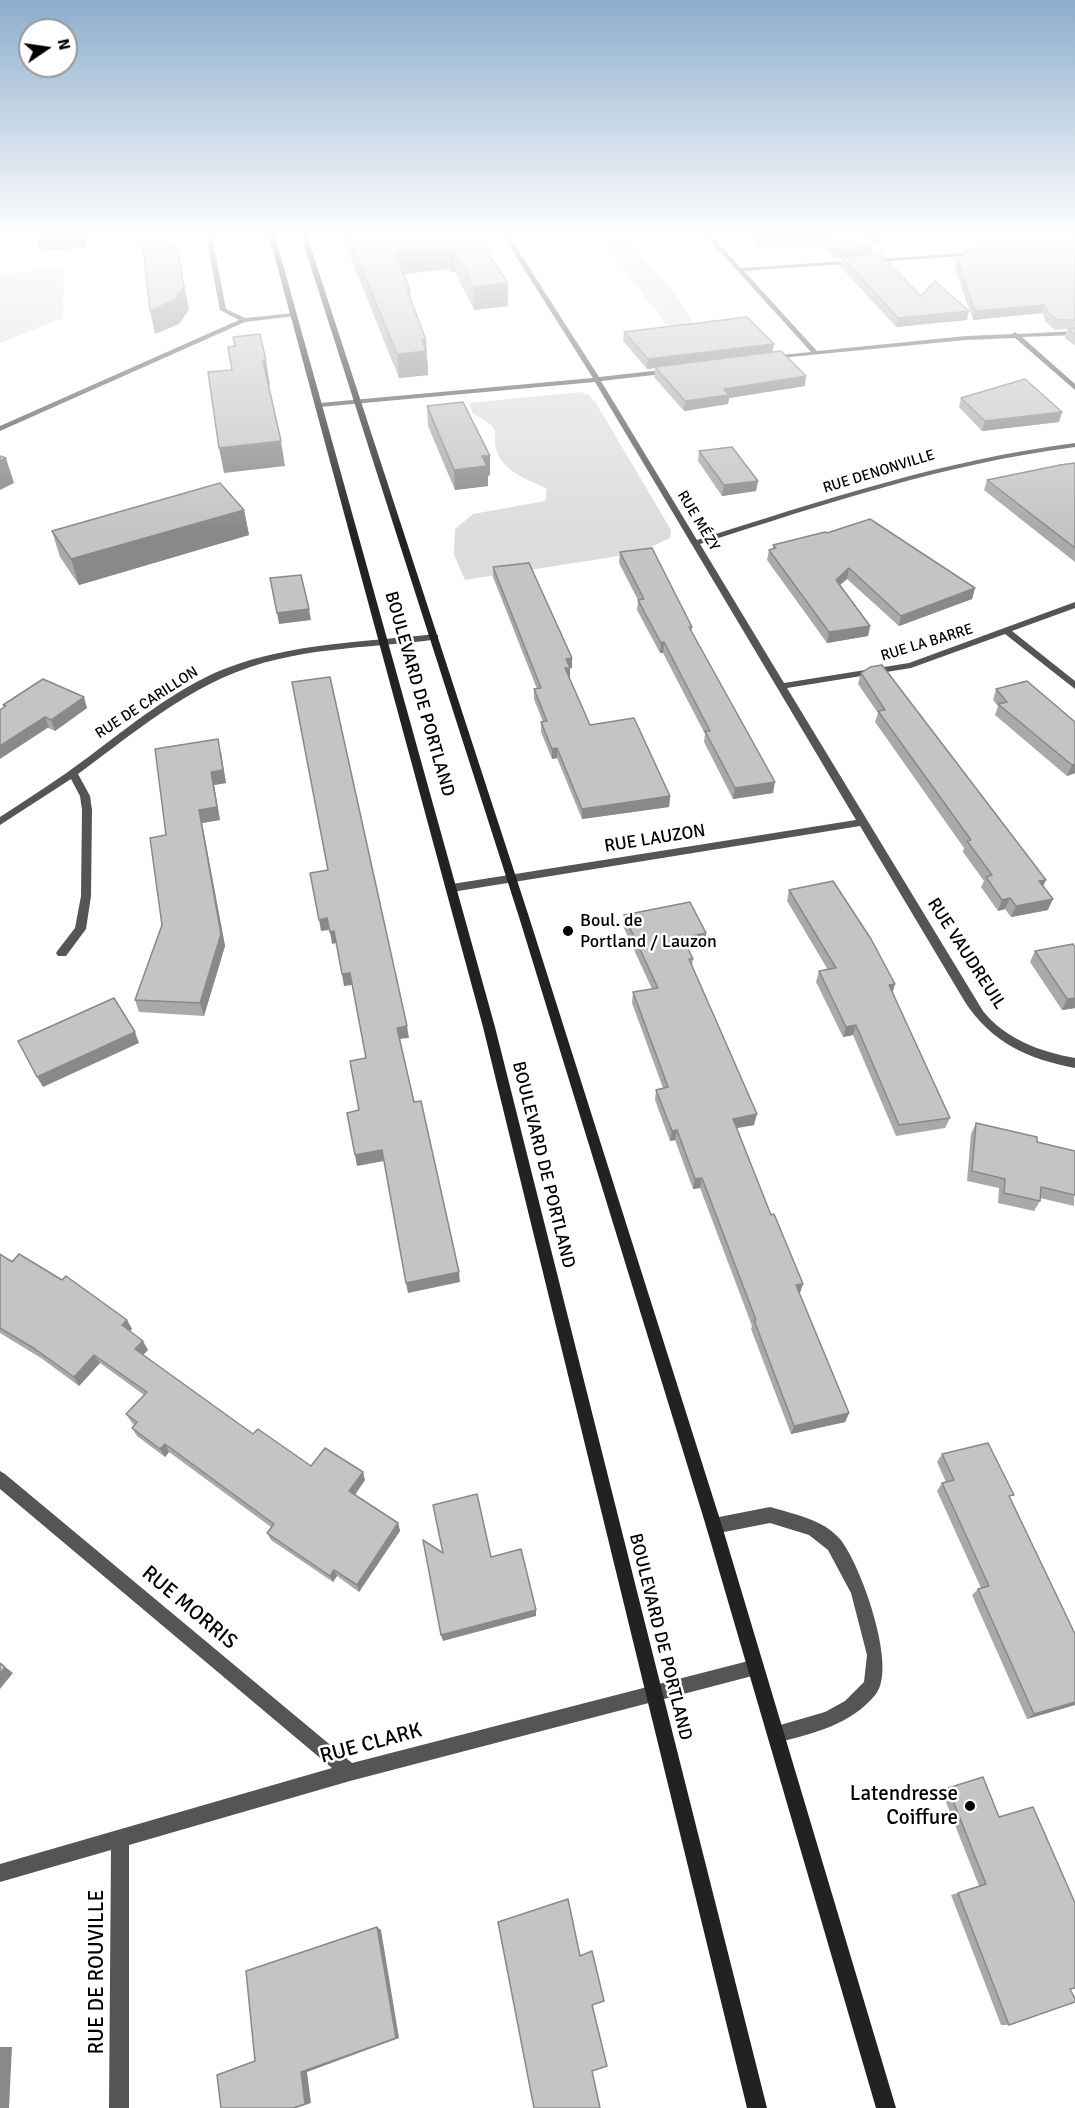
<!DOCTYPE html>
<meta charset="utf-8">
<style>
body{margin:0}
#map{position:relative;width:1075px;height:2108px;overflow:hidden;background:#fff;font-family:Signika,sans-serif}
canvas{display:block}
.north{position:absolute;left:18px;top:18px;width:60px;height:60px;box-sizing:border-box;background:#fff;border:2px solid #999;border-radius:50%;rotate:77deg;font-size:16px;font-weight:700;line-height:24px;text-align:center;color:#000}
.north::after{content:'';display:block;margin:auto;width:21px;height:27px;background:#000;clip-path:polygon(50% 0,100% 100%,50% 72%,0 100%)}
</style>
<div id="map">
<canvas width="1075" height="2108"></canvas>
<div class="north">N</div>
</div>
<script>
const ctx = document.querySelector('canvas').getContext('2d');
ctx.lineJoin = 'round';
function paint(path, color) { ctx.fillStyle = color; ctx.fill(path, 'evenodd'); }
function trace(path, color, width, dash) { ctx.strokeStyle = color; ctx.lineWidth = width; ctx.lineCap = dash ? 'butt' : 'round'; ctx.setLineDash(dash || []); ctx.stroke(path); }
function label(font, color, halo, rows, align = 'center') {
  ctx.font = font + ' Signika,sans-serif'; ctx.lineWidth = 5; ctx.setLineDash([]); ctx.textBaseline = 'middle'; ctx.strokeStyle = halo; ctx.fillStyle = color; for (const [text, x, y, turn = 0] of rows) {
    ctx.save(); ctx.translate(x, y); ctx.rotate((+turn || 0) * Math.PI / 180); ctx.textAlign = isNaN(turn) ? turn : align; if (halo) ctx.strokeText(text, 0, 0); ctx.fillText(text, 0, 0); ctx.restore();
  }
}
paint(new Path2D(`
 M604,236H625C634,254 650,264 663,278C675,292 684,305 692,322L683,334L673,333L610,251Z
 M64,268L63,318L0,343V274Z
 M580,392L589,395L596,403L671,530L670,538L638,553L465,580L454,555L455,529L473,514L545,501L547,489C532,481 509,474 500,458C487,435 509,431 473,414L469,403Z`), '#dcdcdc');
paint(new Path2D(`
 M206,236H212L226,309L245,318L294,313L296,316L245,322L0,431V426L239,320L220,310Z
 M503,236H509L599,377L671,369L674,371L671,373L601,381L697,540C823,500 944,460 1075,443V447C944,464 825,504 700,544L784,683L909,663L1075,602V608L1012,631L1075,681V689L1005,634L911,668L787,688L983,1011C1005,1039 1041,1052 1075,1058V1068C1028,1059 992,1043 965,1002L860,826L452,892L448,891L447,888L452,884L856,820L595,382L320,407L317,405L320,403L593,378Z
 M706,236H712L741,268L980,252L978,255L744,271L817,351L966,336L1012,334L1015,332L1018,334L1075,331V335L1022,337L1075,384V390L1015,338L966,340L769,359L768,358L771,356L811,352Z
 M435,634L438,635V639C420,642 402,643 383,645C348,648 313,651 279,659C200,676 142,727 78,774L90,796L92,810L91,896L86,929L66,956H58L56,953L58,950L75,928L81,896L82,810L80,796L71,779L0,825V817C29,798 59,779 87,758C130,726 173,690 224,669C291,643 365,642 435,634Z
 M0,1471L5,1474L352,1763L756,1659L762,1661L764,1667L762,1673L756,1675L350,1781L129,1845V2108H109L111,1850L0,1882V1864L332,1768L0,1489Z
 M770,1507C793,1514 823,1519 840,1539C860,1563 898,1667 876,1694C851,1725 814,1733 776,1743L770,1740L767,1734L770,1728L825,1712L845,1701L864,1682L867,1655L851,1593L828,1550L809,1535L770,1523L714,1534L708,1532L706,1526L708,1520L714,1518Z`), '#555');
paint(new Path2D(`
 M269,236H275L495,1027L767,2108H747L483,1027Z
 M301,236H307L529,917L722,1526L896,2108H876L706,1526L519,917Z`), '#222');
paint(new Path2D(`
 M342,236H476L508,306L474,310L455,272H450L448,269L404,274L410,290L411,302L428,364V375L399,378Z
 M747,236H883L881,245H872L871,255L921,296L969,311L967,320L896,327L840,266L842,258H833L823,247L759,249Z
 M1075,236V346L1065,338L1067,329L1055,330L1046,322L1042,313L973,320L955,269L957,260L974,250L976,241Z
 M624,332L774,344L772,352L805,386L729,398L728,404L684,411L654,377L655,368L647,369L623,341Z
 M961,398L1059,422L982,431L959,407Z
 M427,406L490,475L488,476V486L455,490L428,426Z
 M699,451L758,481L756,491L722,496L698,461Z
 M1075,463V562L984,490L987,480Z
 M244,510L249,535L79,585L60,557L52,531Z
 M827,533L975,588L972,599L899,626L847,579L840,585L870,626L868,636L827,643L767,560L769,550L773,549V545Z
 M620,552L692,627V632L773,793L733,799L704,742L705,734L663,653H660L637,610L638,600L619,563Z
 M493,567L572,658V668H570L569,678L590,725L670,796L669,807L582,819L557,758L552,759L541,732V722H543L534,699V689H537L493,577Z
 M861,673L1043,886L1048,910L1011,917L1005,909L998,911L981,887L984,881L963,852L964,848L875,722L878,713L858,684Z
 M996,689L1075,722V773L1067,776L995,715L998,706L993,700Z
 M3,705L87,708L55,731L4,708Z
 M221,751L226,783L214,785L220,820L202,823L225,946L204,1016L139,1012L135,1000L162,925L166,835Z
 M789,890L892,993L950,1118L945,1128L896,1136L853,1035L843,1037L816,982L819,971L828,970L787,901Z
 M624,915L706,933L705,944L687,947L693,959L692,966L754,1125L737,1128L771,1215L803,1284L799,1293L849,1413L845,1422L791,1434L751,1329L752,1326L700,1188L693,1189L675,1140L670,1141L655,1100L656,1090L663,1088L632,1003L633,992L652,989L623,926Z
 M1035,951L1075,1008L1062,1010L1030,962Z
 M976,1123L1037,1142L1075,1151L1074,1206L1040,1198V1201L1034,1211L998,1203L999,1188L967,1181L971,1134Z
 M0,1254L127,1320L132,1329L130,1331L148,1350L143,1355L253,1434L311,1466L365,1480L355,1495L398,1523L400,1531L359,1592L337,1576L333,1582L271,1540L267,1533L271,1527L169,1452L165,1457L137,1436L132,1428L135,1425L132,1423L126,1414L144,1395L100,1363L79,1386L41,1358L0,1333Z
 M942,1454L1011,1499L1075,1634V1705L1027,1719L972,1595L978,1589L981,1588L937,1491L942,1483L946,1482L937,1462Z
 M948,1788L1070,1989L1009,2025H1001L951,1895L979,1886L942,1792Z`), '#a9a9a9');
paint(new Path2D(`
 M36,236H86V248L40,251Z
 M883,236L881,245L862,246L864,237Z
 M872,246L871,255L833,258L835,249Z
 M177,247L189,310L179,324L155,334L150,311Z
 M447,247L448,269L396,275L395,253Z
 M454,249L455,272H450L449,250Z
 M508,283V306L474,310L473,287Z
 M407,290H410L412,313Z
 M1044,305L1042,313L973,320L975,311Z
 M969,311L967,320L896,327L898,318Z
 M422,340H426L428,375L399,378L397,354Z
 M774,344L772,353L647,369L648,359Z
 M263,361H266L270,385H267Z
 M806,376L805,386L729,398L728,404L684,411L685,401L724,389Z
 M1062,412L1059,422L982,431L985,421Z
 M281,441L285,466L224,473L219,448Z
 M482,456H490V475L488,476V486L455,490L454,470Z
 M6,458L14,483L0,490V461Z
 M758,481L756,491L722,496L724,485Z
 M244,510L249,535L79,585L71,559Z
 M849,568L847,579L834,590L836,580Z
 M975,588L972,599L899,626L901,616Z
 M309,609L311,620L279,624L277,613Z
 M870,626L868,636L827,643L829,632Z
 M664,642L663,653H660L661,643Z
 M572,658V668H570V678H565L566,659Z
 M84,697L87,708L55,731L51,720Z
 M45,717L49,727L0,759V746Z
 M218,739L226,783L214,785L220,820L202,823L225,946L204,1016L200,1003L199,810L211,772Z
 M557,748V758L552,759V749Z
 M1075,764V773L1067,776L1072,765Z
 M775,782L773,793L733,799L735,788Z
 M670,796L669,807L582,819V809Z
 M1046,880L1041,891L1039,881Z
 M1010,898L1005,909L998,911L1002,900Z
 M1053,899L1048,910L1011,917L1016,906Z
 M327,918L329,930L321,931L319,920Z
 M334,931L336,943L332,944L330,932Z
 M706,933L705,944L681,948L683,938Z
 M350,973L352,985L344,986L342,974Z
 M895,984L892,995L889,985Z
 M1075,998V1008L1062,1010L1067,999Z
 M856,1025L853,1035L843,1037L846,1027Z
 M407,1026L409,1038L399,1039L397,1028Z
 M135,1032L139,1043L43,1087L37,1077Z
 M757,1114L754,1125L731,1129L733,1119Z
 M677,1130L675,1140L670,1141L672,1131Z
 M382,1150L384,1161L357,1166L355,1155Z
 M702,1178L700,1188L693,1189L695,1179Z
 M459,1272L460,1282L408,1293L406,1283Z
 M803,1284L800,1293L793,1295L796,1285Z
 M127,1320L132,1329L127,1334L122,1325Z
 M143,1341L148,1350L140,1358L135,1349Z
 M94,1355L100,1363L79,1386L74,1377Z
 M849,1413L845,1422L791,1434L794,1426Z
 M165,1444L169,1452L165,1457L160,1449Z
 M363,1472L365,1480L352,1499L349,1491Z
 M398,1523L400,1531L359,1592L357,1585Z
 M334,1570L337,1576L333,1582L330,1576Z
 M536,1610V1616L443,1641L441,1635Z
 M0,1663L13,1673L0,1689Z
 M1075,1702V1705L1027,1719L1034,1714Z
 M377,1927L381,1930L399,2038L307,2072L311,2103L296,2108H293L301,2072Z
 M0,2047H12L9,2108H0Z`), '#898989');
const building = new Path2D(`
 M142,236H169L170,244L177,247L184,287L174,300L150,311Z
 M348,236H476L508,283L473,287L454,249L449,250L447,247L395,253L410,290H407L426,340H422L426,351L397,354Z
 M756,236H878L864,237L872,246L835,249L824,238L760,240Z
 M981,236H1075V241H976Z
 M968,250H1075V320H1058L1048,313L1044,305L975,311L957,260Z
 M880,254L921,296L935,281L969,311L898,318L842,257Z
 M747,317L774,344L648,359L624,332Z
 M1075,328V335L1068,329Z
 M260,334L266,361H263L281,441L219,448L208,372L232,370L228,347L235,346L233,337Z
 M781,351L806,376L724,389L729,395L685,401L655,367Z
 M1025,379L1062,412L985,421L961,398Z
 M463,402L490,456H482L487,466L454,470L427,406Z
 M732,447L758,481L724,485L699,451Z
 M0,456L6,458L0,461Z
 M1075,463V548L987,480L1060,465Z
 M220,483L244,510L71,559L52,531Z
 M870,519L975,588L901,616L849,568L836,580L870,626L829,632L769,550L776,548L773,545L825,532L827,533Z
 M652,548L692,627H689L775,782L735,788L705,731H710L664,642L661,643L638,600L644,599L620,552Z
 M529,563L572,658L566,659L570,668H565L590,725L634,718L670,796L582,809L557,748L552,749L541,722L547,721L534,689L541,688L493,567Z
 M301,575L309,609L277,613L270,578Z
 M882,665L1046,880L1039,881L1053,899L1016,906L1010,898L1002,900L986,877L992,875L967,841L971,840L878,711L885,710L861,673L870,667Z
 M330,677L407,1026L397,1028L414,1102L421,1101L459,1272L406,1283L382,1150L355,1155L347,1113L359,1110L350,1061L366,1058L350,973L342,974L334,931L330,932L327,918L319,920L310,873L328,870L292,682Z
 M43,679L84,697L51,720L45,717L0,746V710L6,706L3,705Z
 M1027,681L1075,722V764L1072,765L998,704L1007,702L996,689Z
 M218,739L223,770L211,772L217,807L199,810L221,934L200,1003L135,1000L162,925L150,838L166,835L155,749Z
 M833,881L871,939L895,984L889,985L950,1118L899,1125L856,1025L846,1027L819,971L836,968L789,890Z
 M690,902L706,933L683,938L693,959H689L757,1114L733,1119L771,1215L774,1214L801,1279L803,1284L796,1285L849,1413L794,1426L754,1320H756L702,1178L695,1179L677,1130L672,1131L656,1090L668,1087L633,992L658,988L624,915Z
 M1073,944L1075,947V998L1067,999L1035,951Z
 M114,998L135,1032L37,1077L18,1041Z
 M976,1123L1037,1137V1142L1075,1151V1195L1041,1187L1040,1201L1004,1193L1005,1179L972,1171Z
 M0,1254L12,1262L19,1254L62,1280L66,1276L127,1320L122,1325L143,1341L135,1349L253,1434L258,1429L311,1466L325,1448L363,1472L349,1491L398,1523L357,1585L334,1570L330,1576L267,1533L274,1524L165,1444L160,1449L132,1428L137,1422L126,1414L147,1392L94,1355L74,1377L35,1349L0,1328Z
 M988,1443L1014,1495L1009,1496L1075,1634V1702L1034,1714L978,1589L989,1586L942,1483L954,1480L942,1454Z
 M477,1494L491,1557L521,1549L536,1610L441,1635L423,1540L443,1553L433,1505Z
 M0,1663L5,1667L0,1674Z
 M983,1777L999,1817L1033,1807L1075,1903V1988L1070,1989L1075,1999V2002L1009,2025L958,1893L986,1884L948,1788Z
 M568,1899L580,1956L592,1951L604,2001L592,2005L607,2066L592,2071L600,2108H534L498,1922Z
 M377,1927L396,2038L301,2072L305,2104L293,2108H221L217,2075L255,2061L246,1971Z`);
paint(building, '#c4c4c4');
trace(building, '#898989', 1.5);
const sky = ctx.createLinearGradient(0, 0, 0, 531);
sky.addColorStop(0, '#8cadcc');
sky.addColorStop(0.44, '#fff');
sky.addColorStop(1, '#ffffff00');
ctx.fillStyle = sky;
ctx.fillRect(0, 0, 1075, 531);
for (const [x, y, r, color] of [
 [568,931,6,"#000"],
 [970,1806,6,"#000"]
]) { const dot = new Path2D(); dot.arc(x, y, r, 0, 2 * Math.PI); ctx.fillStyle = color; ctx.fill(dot); trace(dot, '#fff', 2); }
label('15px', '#000', '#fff', [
 ["RUE DENONVILLE",879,472,-17],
 ["RUE MÉZY",698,521,59],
 ["RUE LA BARRE",927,643,-17],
 ["RUE DE CARILLON",147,703,-33]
]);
label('18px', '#000', '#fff', [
 ["BOULEVARD DE PORTLAND",419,694,74],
 ["RUE LAUZON",655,839,-9],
 ["RUE VAUDREUIL",966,954,57],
 ["BOULEVARD DE PORTLAND",543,1165,76],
 ["BOULEVARD DE PORTLAND",660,1637,76]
]);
label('18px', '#000', '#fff', [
 ["Boul. de",580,921],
 ["Portland / Lauzon",580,942]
], 'left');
label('21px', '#000', '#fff', [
 ["RUE MORRIS",189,1608,40],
 ["RUE CLARK",371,1744,-15],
 ["RUE DE ROUVILLE",97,1972,-90]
]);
label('21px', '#000', '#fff', [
 ["Latendresse",958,1794],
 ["Coiffure",958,1818]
], 'right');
</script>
